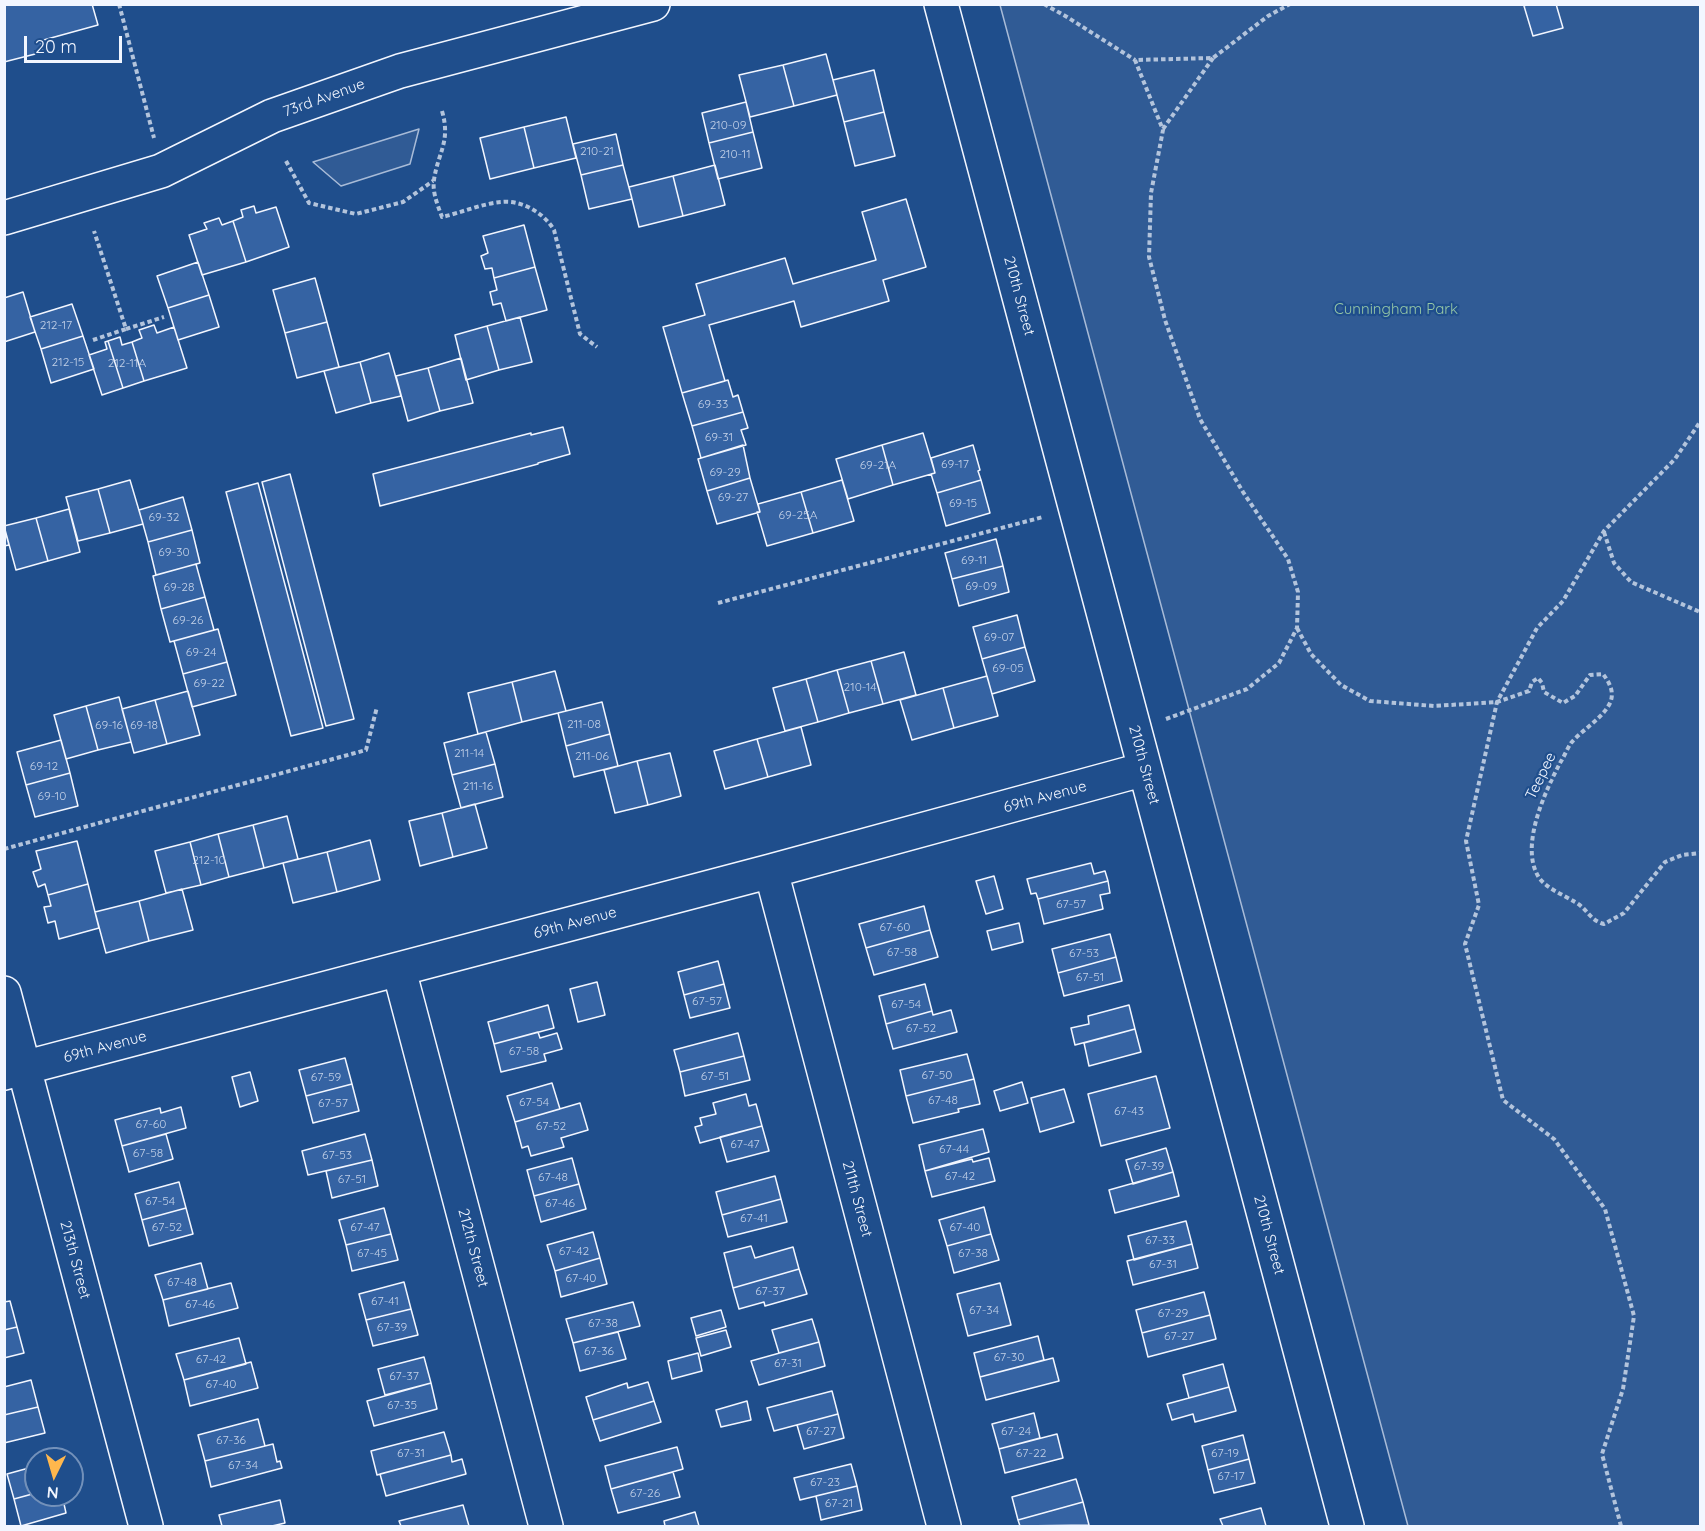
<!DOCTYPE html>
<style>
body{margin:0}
#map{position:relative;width:1705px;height:1531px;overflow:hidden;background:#1f4e8c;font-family:Quicksand,sans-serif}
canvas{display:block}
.frame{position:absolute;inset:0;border:6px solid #f2f6ff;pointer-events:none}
.north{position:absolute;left:24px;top:1447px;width:60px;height:60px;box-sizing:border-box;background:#1f4e8c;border:2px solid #7391ba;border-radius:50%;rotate:185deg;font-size:16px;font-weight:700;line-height:24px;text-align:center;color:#f2f6ff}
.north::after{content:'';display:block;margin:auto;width:21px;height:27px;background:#ffb74d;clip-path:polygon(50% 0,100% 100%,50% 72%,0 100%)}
.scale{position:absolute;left:24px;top:36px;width:98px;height:27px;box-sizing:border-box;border:3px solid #f2f6ff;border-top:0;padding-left:8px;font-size:18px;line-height:21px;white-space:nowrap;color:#f2f6ff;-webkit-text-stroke:4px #1f4e8c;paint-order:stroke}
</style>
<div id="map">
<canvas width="1705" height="1531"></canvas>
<div class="frame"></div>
<div class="north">N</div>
<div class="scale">20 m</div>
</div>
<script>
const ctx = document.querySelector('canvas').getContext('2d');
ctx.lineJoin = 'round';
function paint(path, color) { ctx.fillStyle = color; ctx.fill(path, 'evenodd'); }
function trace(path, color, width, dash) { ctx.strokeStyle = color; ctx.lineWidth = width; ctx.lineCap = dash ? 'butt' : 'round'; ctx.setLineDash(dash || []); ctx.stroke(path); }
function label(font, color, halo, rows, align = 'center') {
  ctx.font = font + ' Quicksand,sans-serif'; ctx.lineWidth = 4.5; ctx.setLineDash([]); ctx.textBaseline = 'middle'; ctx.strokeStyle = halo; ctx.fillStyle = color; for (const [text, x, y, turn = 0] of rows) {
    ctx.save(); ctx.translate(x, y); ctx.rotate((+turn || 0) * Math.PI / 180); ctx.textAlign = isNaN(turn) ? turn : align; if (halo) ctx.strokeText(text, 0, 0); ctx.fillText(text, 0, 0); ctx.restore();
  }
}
const built = new Path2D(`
 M1000,5H1700V1526H1408Z
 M419,129L410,164L341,186L313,162Z`);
paint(built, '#305b95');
trace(built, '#a8bbd7', 1.5);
const building = new Path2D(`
 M4,4H92L98,25L40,41L43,52L4,62Z
 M1528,4H1556L1563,28L1533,36L1524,6Z
 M826,54L837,95L794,106L783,65Z
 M783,65L794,106L750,117L739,75Z
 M874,70L884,112L844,122L833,80Z
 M746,102L753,132L709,143L702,113Z
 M884,112L895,156L855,166L844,122Z
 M566,117L576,158L534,168L524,127Z
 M524,127L534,168L490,179L480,138Z
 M753,132L762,168L718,179L709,143Z
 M616,134L623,165L581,175L573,144Z
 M623,165L632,199L589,209L581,175Z
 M715,165L725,205L683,216L673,176Z
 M673,176L683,216L639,227L629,187Z
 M906,199L926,267L883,280L889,301L801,327L794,301L709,325L725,381L682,393L663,327L705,315L696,284L785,258L793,284L876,260L862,212Z
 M254,206L256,213L276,207L289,247L246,262L233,221L243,217L241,210Z
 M219,218L222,225L233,221L246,262L202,275L189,235L207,229L204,223Z
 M524,225L535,267L494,278L492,268L485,269L481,256L488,253L483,236Z
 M198,262L209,295L168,308L157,276Z
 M535,267L547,310L506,321L501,303L493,305L490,292L497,290L494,278Z
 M315,278L327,322L285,333L273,290Z
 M23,292L35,332L4,342V298Z
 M209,295L219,327L178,340L168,308Z
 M72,304L83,336L41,349L30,317Z
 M520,317L532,362L499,370L487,326Z
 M327,322L339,367L297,378L285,333Z
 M154,325L157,333L174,327L187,368L144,381L132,342L142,338L139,330Z
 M487,326L499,370L466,380L455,335Z
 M83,336L94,369L51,383L41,349Z
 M120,337L122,345L132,342L144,381L123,388L108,341Z
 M108,341L123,388L102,395L89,355L107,349L105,342Z
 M389,353L401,396L371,403L360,362Z
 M461,358L473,403L440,411L428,368Z
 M360,362L371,403L336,413L324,371Z
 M428,368L440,411L408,421L396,376Z
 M728,380L733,397L738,395L743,412L692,426L682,393Z
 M743,412L748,428L741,430L746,445L701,458L692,426Z
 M563,427L570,454L538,463V464L380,506L373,474L531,433V435Z
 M923,433L935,473L893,485L882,445Z
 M743,445L750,478L707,491L698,459Z
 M882,445L893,485L848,499L836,459Z
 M973,445L980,470L978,471L981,480L937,493L931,474L935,473L931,458Z
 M290,474L354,719L326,726L262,482Z
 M750,478L760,512L717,524L707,491Z
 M130,480L143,524L110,533L98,489Z
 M842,480L854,521L813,533L801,492Z
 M981,480L990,513L946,526L937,493Z
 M258,483L323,728L291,736L226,492Z
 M98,489L110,533L78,541L66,497Z
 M801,492L813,533L767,546L757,512H760L758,504Z
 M183,497L192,530L148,542L139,510Z
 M69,509L80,552L48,561L36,518Z
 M36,518L48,561L16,570L4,526Z
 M4,527L9,545L4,546Z
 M192,530L200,563L156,575L148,542Z
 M996,539L1003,566L952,579L945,553Z
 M196,564L205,597L161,609L153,576Z
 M1003,566L1009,592L959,606L952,579Z
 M205,597L214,630L170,642L161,609Z
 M1017,615L1025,647L982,659L973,627Z
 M218,629L227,662L183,674L174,641Z
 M1025,647L1035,681L992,694L982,659Z
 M904,652L916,695L883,704L871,661Z
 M871,661L883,704L849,713L837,670Z
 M227,662L236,695L192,707L183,674Z
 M837,670L849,713L818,722L806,679Z
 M555,671L566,711L522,722L512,682Z
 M987,676L998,716L954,728L943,688Z
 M806,679L818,722L785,731L773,688Z
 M512,682L522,722L478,734L468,693Z
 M943,688L954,728L912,740L900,700Z
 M188,691L200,735L167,744L155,700Z
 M119,697L131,742L98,750L86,706Z
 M155,700L167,744L134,753L122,709Z
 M602,702L610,734L566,746L558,713Z
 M86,706L98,750L66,759L54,715Z
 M801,727L811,765L768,777L757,739Z
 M486,732L495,764L452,775L444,743Z
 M610,734L618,766L574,777L566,746Z
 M757,739L768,777L725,789L714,751Z
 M61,740L70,773L26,785L17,752Z
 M670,753L681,796L648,805L637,761Z
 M637,761L648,805L615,813L604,770Z
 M495,764L503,797L461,808L452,775Z
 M70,773L78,806L35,817L26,785Z
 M475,804L487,848L453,857L442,813Z
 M442,813L453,857L420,866L409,821Z
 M287,816L298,859L264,868L253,825Z
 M253,825L264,868L229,877L218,834Z
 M218,834L229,877L201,885L190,842Z
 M370,840L380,880L337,892L327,852Z
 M77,841L88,884L48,895L45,884L38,887L33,872L41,869L36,851Z
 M190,842L201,885L166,893L155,851Z
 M327,852L337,892L293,903L283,863Z
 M1091,863L1094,874L1105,871L1108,881L1038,899L1036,893L1031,894L1027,879Z
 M994,876L1003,909L986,914L976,881Z
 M1108,881L1110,893L1100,895L1103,909L1044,924L1038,899Z
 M88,884L99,928L59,939L55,921L48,923L44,907L51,906L48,895Z
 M182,889L193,930L149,941L139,901Z
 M139,901L149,941L106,953L95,912Z
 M924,906L930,930L866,948L859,924Z
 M1019,923L1023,942L992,950L987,931Z
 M930,930L938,957L874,975L866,948Z
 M1110,934L1116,957L1058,973L1052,949Z
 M1116,957L1122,981L1064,996L1058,973Z
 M718,961L724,984L684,995L678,972Z
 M597,982L605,1015L578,1022L570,989Z
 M724,984L730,1008L690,1018L684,995Z
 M925,984L932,1011L886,1024L879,996Z
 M548,1005L554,1028L494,1044L488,1022Z
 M1129,1005L1135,1029L1075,1045L1071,1028L1089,1024L1088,1016Z
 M951,1010L957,1032L893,1049L886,1024L932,1011L933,1015Z
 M1135,1029L1141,1052L1089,1066L1084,1043Z
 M538,1032L540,1038L557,1033L562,1049L544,1054L546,1061L501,1072L494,1044Z
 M738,1033L744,1056L680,1072L674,1050Z
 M967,1054L974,1079L906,1096L900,1070Z
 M744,1056L750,1080L685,1096L680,1072Z
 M345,1058L352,1084L306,1096L299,1070Z
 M250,1072L258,1101L240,1107L232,1077Z
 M1156,1076L1170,1128L1101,1146L1088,1094Z
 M974,1079L980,1104L958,1109L959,1112L913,1123L906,1096Z
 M1022,1082L1028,1103L1000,1111L994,1091Z
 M552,1083L560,1109L515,1122L507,1096Z
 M352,1084L359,1111L313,1123L306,1096Z
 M1064,1089L1074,1122L1040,1132L1031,1098Z
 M746,1094L749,1106L756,1104L762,1126L700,1143L695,1127L702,1125L700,1118L716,1114L713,1103Z
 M580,1103L588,1130L561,1138L564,1147L531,1156L528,1146L522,1148L515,1122Z
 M181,1107L186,1128L122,1146L115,1120L160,1108L161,1113Z
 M762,1126L769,1151L727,1162L720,1137Z
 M983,1129L989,1152L925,1171L919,1145Z
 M166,1134L173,1159L129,1172L122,1146Z
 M365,1134L372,1160L308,1175L302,1151Z
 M1166,1148L1173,1172L1133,1184L1126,1160Z
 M572,1158L579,1184L534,1196L527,1170Z
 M989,1158L995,1181L932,1197L925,1171L972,1159L973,1162Z
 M372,1160L378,1186L332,1198L326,1171Z
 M1173,1172L1179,1196L1115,1213L1109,1190Z
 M775,1176L781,1199L722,1215L716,1192Z
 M179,1182L186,1208L142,1220L135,1194Z
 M579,1184L586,1209L541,1222L534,1196Z
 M781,1199L787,1222L728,1237L722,1215Z
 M984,1207L991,1234L947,1246L939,1220Z
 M186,1208L193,1234L149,1246L142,1220Z
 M384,1208L391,1234L346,1245L339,1220Z
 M1186,1221L1192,1244L1134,1260L1128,1236Z
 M593,1232L600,1258L555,1271L547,1245Z
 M391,1234L398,1260L352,1271L346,1245Z
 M991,1234L999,1260L954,1273L947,1246Z
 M1192,1244L1198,1268L1133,1285L1127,1261Z
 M751,1246L755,1258L793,1247L799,1269L733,1288L724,1253Z
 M600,1258L607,1284L561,1297L555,1271Z
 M201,1263L208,1289L163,1300L155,1275Z
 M799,1269L807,1294L765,1306L764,1302L739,1309L733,1288Z
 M404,1282L411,1309L366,1320L359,1294Z
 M231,1283L238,1308L169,1326L163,1300Z
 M1000,1283L1011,1325L968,1336L957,1294Z
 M1204,1292L1210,1315L1142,1333L1136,1310Z
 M10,1301L17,1327L4,1330V1302Z
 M633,1302L640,1326L573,1343L566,1319Z
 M411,1309L418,1335L373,1346L366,1320Z
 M721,1310L726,1327L696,1336L691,1318Z
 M1210,1315L1216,1339L1148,1357L1142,1333Z
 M812,1319L819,1342L779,1353L772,1330Z
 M17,1327L24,1353L4,1358V1330Z
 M726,1330L731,1347L701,1356L696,1338Z
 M618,1332L626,1359L580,1371L573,1343Z
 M1038,1336L1044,1360L980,1377L974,1353Z
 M239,1338L246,1364L184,1380L176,1354Z
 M819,1342L825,1366L759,1385L751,1361Z
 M698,1353L702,1371L672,1379L668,1361Z
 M424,1357L431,1383L385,1395L378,1369Z
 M1053,1358L1059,1381L986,1400L980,1377Z
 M251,1362L258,1388L190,1406L184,1380Z
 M1223,1364L1229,1387L1189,1398L1183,1375Z
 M31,1380L38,1407L4,1415V1387Z
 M648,1382L654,1401L593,1420L586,1397L627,1383L628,1388Z
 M431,1383L437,1409L374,1426L367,1401Z
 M1229,1387L1236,1411L1195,1422L1193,1414L1172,1420L1167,1404Z
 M832,1391L838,1414L774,1431L767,1408Z
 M654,1401L661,1422L600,1441L593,1420Z
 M747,1401L751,1420L721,1427L716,1410Z
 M38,1407L45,1433L4,1443V1415Z
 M1034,1413L1040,1438L999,1449L992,1424Z
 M838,1414L844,1438L804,1449L797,1425Z
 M258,1419L265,1446L205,1461L198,1435Z
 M444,1432L451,1455L377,1475L371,1451Z
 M1057,1434L1063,1458L1005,1473L999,1449Z
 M1243,1435L1249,1459L1208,1470L1202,1446Z
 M273,1444L277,1462L280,1461L282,1468L211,1487L205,1461Z
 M677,1447L683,1469L611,1489L605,1466Z
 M451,1455L452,1462L462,1459L466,1474L386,1496L380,1474Z
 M1249,1459L1255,1483L1214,1493L1208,1470Z
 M851,1464L857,1486L800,1500L794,1478Z
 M36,1466V1493L14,1499L7,1474Z
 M673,1472L680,1497L618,1513L611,1489Z
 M1076,1479L1083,1502L1018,1520L1012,1497Z
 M857,1486L862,1510L821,1520L816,1496Z
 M36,1493V1495H62L66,1513L21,1526L14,1499Z
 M280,1500L285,1523L272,1526H222L219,1515Z
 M1083,1502L1089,1525L1020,1526L1018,1520Z
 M463,1505L469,1526H401L399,1521Z
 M1261,1508L1266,1526H1223L1220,1519Z
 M695,1512L699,1526H665L664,1521Z`);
paint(building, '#3563a3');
trace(building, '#f2f6ff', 1.5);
const minor = new Path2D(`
 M941,4L1347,1526
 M4,218L161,171L272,116L400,71L653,4
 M771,871L944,1526
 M399,970L546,1526
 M4,993L146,1526
 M4,1073L771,871L1145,769`);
trace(minor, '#f2f6ff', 36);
trace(new Path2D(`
 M119,4L154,138
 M1044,4L1067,17L1135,60
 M442,111C451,142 438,152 434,180C432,192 438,206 442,217C460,213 484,203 502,202C522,200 544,213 554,230L580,334L597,347
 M1163,129L1213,58
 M286,161L309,203L356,214L403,202L433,181
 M126,329L164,317
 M93,340L126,329L94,231
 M1604,532L1614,563L1631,582L1700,612
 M718,603L1043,517
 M1297,628L1311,654L1341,685L1370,701L1434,706L1497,702L1529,691L1532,682L1538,678L1542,683L1544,692L1563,703L1575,696L1590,675L1603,674C1609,682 1615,692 1610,703C1602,719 1583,729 1571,743C1567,749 1564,757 1560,763C1545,792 1520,845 1538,876C1545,888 1564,895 1575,902C1588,909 1589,920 1604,924L1624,913L1665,862L1682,855L1700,853
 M1166,719L1247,689L1279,663L1297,628L1298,592L1288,559L1243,492L1200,419L1165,320L1149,257L1151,193L1163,130L1135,60L1213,58L1268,16L1290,4
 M4,849L366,750L377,707
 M1621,1526L1602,1454L1623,1389L1634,1316L1605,1209L1554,1139L1503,1100L1465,944L1479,905L1466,841L1497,702L1537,628L1563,601L1604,531L1675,459L1700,422`), '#b3c4dc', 4, [4.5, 3]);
trace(minor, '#1f4e8c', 33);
label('12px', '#c3d1e8', null, [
 ["210-09",728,125],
 ["210-21",597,151],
 ["210-11",735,154],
 ["212-17",56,325],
 ["212-15",68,362],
 ["212-11A",127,363],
 ["69-33",713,404],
 ["69-31",719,437],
 ["69-17",955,464],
 ["69-21A",878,465],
 ["69-29",725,472],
 ["69-27",733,497],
 ["69-15",963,503],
 ["69-25A",798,515],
 ["69-32",164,517],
 ["69-30",174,552],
 ["69-11",974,560],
 ["69-09",981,586],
 ["69-28",179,587],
 ["69-26",188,620],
 ["69-07",999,637],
 ["69-24",201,652],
 ["69-05",1008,668],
 ["69-22",209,683],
 ["210-14",860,687],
 ["211-08",584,724],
 ["69-16",109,725],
 ["69-18",144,725],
 ["211-14",469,753],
 ["211-06",592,756],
 ["69-12",44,766],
 ["211-16",478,786],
 ["69-10",52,796],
 ["212-10",209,860],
 ["67-57",1071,904],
 ["67-60",895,927],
 ["67-58",902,952],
 ["67-53",1084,953],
 ["67-51",1090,977],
 ["67-57",707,1001],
 ["67-54",906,1004],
 ["67-52",921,1028],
 ["67-58",524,1051],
 ["67-50",937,1075],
 ["67-51",715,1076],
 ["67-59",326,1077],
 ["67-48",943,1100],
 ["67-54",534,1102],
 ["67-57",333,1103],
 ["67-43",1129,1111],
 ["67-60",151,1124],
 ["67-52",551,1126],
 ["67-47",745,1144],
 ["67-44",954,1149],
 ["67-58",148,1153],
 ["67-53",337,1155],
 ["67-39",1149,1166],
 ["67-42",960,1176],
 ["67-48",553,1177],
 ["67-51",352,1179],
 ["67-54",160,1201],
 ["67-46",560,1203],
 ["67-41",754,1218],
 ["67-52",167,1227],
 ["67-47",365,1227],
 ["67-40",965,1227],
 ["67-33",1160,1240],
 ["67-42",574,1251],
 ["67-45",372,1253],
 ["67-38",973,1253],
 ["67-31",1163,1264],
 ["67-40",581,1278],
 ["67-48",182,1282],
 ["67-37",770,1291],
 ["67-41",385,1301],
 ["67-46",200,1304],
 ["67-34",984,1310],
 ["67-29",1173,1313],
 ["67-38",603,1323],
 ["67-39",392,1327],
 ["67-27",1179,1336],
 ["67-36",599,1351],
 ["67-30",1009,1357],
 ["67-42",211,1359],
 ["67-31",788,1363],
 ["67-37",404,1376],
 ["67-40",221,1384],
 ["67-35",402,1405],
 ["67-27",821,1431],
 ["67-24",1016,1431],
 ["67-36",231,1440],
 ["67-31",411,1453],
 ["67-22",1031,1453],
 ["67-19",1225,1453],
 ["67-34",243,1465],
 ["67-17",1231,1476],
 ["67-23",825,1482],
 ["67-26",645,1493],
 ["67-21",839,1503]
]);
label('15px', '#f2f6ff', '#1f4e8c', [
 ["73rd Avenue",324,98,-20],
 ["210th Street",1019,296,75],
 ["210th Street",1144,765,75],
 ["Teepee",1541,776,-64],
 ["69th Avenue",1045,797,-15],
 ["69th Avenue",575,923,-15],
 ["69th Avenue",105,1047,-15],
 ["211th Street",857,1199,75],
 ["210th Street",1269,1235,75],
 ["212th Street",473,1248,75],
 ["213th Street",75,1260,75]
]);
label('15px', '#97c8a6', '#1f4e8c', [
 ["Cunningham Park",1396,309]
]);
</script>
